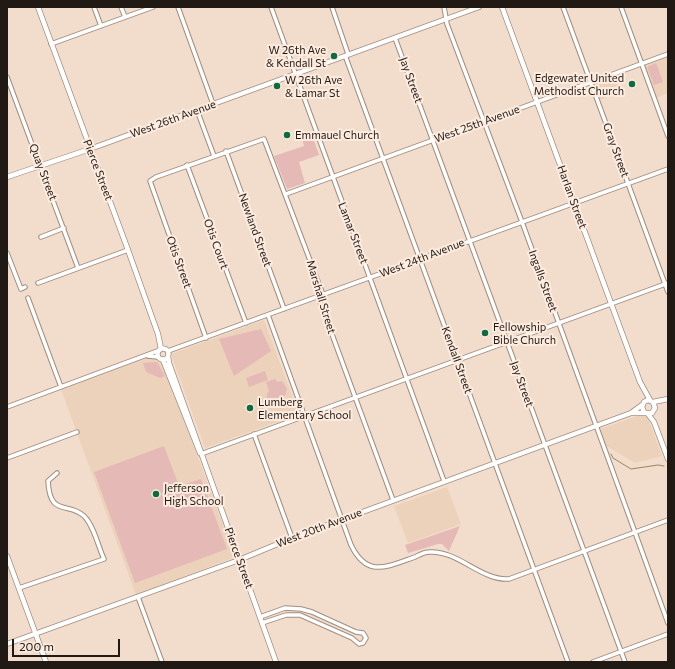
<!DOCTYPE html>
<style>
body{margin:0}
#map{position:relative;width:675px;height:669px;overflow:hidden;background:#f2ddcd;font-family:Commissioner,sans-serif}
canvas{display:block}
.frame{position:absolute;inset:0;border:8px solid #211a14;pointer-events:none}
.scale{position:absolute;left:12px;top:639px;width:108px;height:18px;box-sizing:border-box;border:2px solid #211a14;border-top:0;padding-left:5px;font-size:12px;line-height:14px;white-space:nowrap;color:#211a14;-webkit-text-stroke:3px #fcebde;paint-order:stroke}
</style>
<div id="map">
<canvas width="675" height="669"></canvas>
<div class="frame"></div>
<div class="scale">200 m</div>
</div>
<script>
const ctx = document.querySelector('canvas').getContext('2d');
ctx.lineJoin = 'round';
function paint(path, color) { ctx.fillStyle = color; ctx.fill(path, 'evenodd'); }
function trace(path, color, width, dash) { ctx.strokeStyle = color; ctx.lineWidth = width; ctx.lineCap = dash ? 'butt' : 'round'; ctx.setLineDash(dash || []); ctx.stroke(path); }
function label(font, color, halo, rows, align = 'center') {
  ctx.font = font + ' Commissioner,sans-serif'; ctx.lineWidth = 4; ctx.setLineDash([]); ctx.textBaseline = 'middle'; ctx.strokeStyle = halo; ctx.fillStyle = color; for (const [text, x, y, turn = 0] of rows) {
    ctx.save(); ctx.translate(x, y); ctx.rotate((+turn || 0) * Math.PI / 180); ctx.textAlign = isNaN(turn) ? turn : align; if (halo) ctx.strokeText(text, 0, 0); ctx.fillText(text, 0, 0); ctx.restore();
  }
}
paint(new Path2D(`
 M668,56V93L656,98L645,65Z
 M617,75L623,91L600,100L595,84Z
 M264,320L299,414L205,448L171,354Z
 M160,353L234,555L232,558L136,595L61,389Z
 M646,413L662,456L635,463L605,445L600,429Z
 M447,487L461,524L408,543L394,506Z`), '#ecd1bb');
paint(new Path2D(`
 M656,63L663,82L654,85L647,67Z
 M312,135L319,155L299,162L305,183L287,189L274,156L304,146L302,138Z
 M261,329L271,351L234,376L219,339Z
 M157,362L165,376L160,378L146,372L143,363Z
 M265,371L268,380L249,387L246,378Z
 M275,379L277,382L282,381L287,389L285,396L267,403V394L269,391L266,382Z
 M164,446L179,486L201,479L227,549L135,583L94,472Z
 M460,526L449,551L442,544H438L408,553L405,545Z`), '#e5b9b6');
trace(new Path2D(`
 M611,454L613,458L631,469L658,465L664,466`), '#92895f', 1);
const street = new Path2D(`
 M94,7L101,26
 M121,7L125,17
 M178,7L213,104
 M271,7L444,481
 M332,7L348,54
 M444,7L447,24L522,222L668,623
 M563,7L668,292
 M621,7L668,136
 M395,38L625,662
 M51,44L153,7
 M346,58L568,662
 M7,77L78,268
 M197,110L214,156
 M226,151L284,309
 M187,165L246,323
 M286,194L668,54
 M41,237L64,228
 M7,253L21,289L25,287
 M38,283L128,250
 M28,298L61,387
 M268,315L351,545C367,578 386,567 415,557C419,555 424,552 429,552C458,550 481,581 509,579L668,520
 M206,338L150,181L156,177L264,139L322,292L319,299L393,500
 M168,351L668,169
 M148,356L158,357
 M7,407L160,350
 M254,434L292,538
 M201,454L668,283
 M7,458L77,432
 M19,588L104,559C98,546 94,526 84,516C68,501 50,518 48,481L57,473
 M138,597L162,662
 M260,617L285,608L301,609L312,612L356,632L363,633L366,638L363,643L359,644L352,638L300,615H286L262,623
 M593,662L668,634`);
const secondary = new Path2D(`
 M38,7L128,250L158,334L161,349
 M502,7L640,382L650,400
 M7,177L90,149L479,7
 M157.5 354a5.5 5.5 0 1 1 11 0a5.5 5.5 0 1 1-11 0Z
 M168,356L169,363L276,662
 M163,360L200,453
 M653,402L668,399
 M632,413H652L655,408L653,402L648,400L644,402L642,407L644,412
 M648,414L654,422L668,459
 M7,556L46,662
 M7,644L239,560L292,538L631,413L642,405`);
trace(street, '#a18e7f', 5.5);
trace(secondary, '#a18e7f', 6);
trace(street, '#fff', 3.5);
trace(secondary, '#fff', 4.5);
for (const [x, y, r, color] of [
 [334,56,4,"#0d6b3f"],
 [632,84,4,"#0d6b3f"],
 [277,86,4,"#0d6b3f"],
 [287,135,4,"#0d6b3f"],
 [485,333,4,"#0d6b3f"],
 [250,408,4,"#0d6b3f"],
 [156,494,4,"#0d6b3f"]
]) { const dot = new Path2D(); dot.arc(x, y, r, 0, 2 * Math.PI); ctx.fillStyle = color; ctx.fill(dot); trace(dot, '#fcebde', 1.5); }
label('11px', '#211a14', '#fcebde', [
 ["W 26th Ave",326,50,"right"],
 ["& Kendall St",326,63,"right"],
 ["Edgewater United",624,78,"right"],
 ["Methodist Church",624,91,"right"],
 ["W 26th Ave",285,80],
 ["& Lamar St",285,93],
 ["Emmauel Church",295,135],
 ["Fellowship",493,327],
 ["Bible Church",493,340],
 ["Lumberg",258,402],
 ["Elementary School",258,415],
 ["Jefferson",164,488],
 ["High School",164,501]
], 'left');
label('11px', '#211a14', '#fcebde', [
 ["Jay Street",411,80,70],
 ["West 26th Avenue",173,119,-20],
 ["West 25th Avenue",477,124,-20],
 ["Gray Street",616,150,70],
 ["Pierce Street",98,170,69],
 ["Quay Street",43,172,69],
 ["Harlan Street",572,197,70],
 ["Newland Street",255,230,70],
 ["Lamar Street",353,233,69],
 ["Otis Court",216,244,70],
 ["West 24th Avenue",422,258,-21],
 ["Otis Street",179,262,70],
 ["Ingalls Street",543,281,70],
 ["Marshall Street",321,297,73],
 ["Kendall Street",457,360,70],
 ["Jay Street",522,384,70],
 ["West 20th Avenue",319,528,-21],
 ["Pierce Street",239,558,70]
]);
</script>
